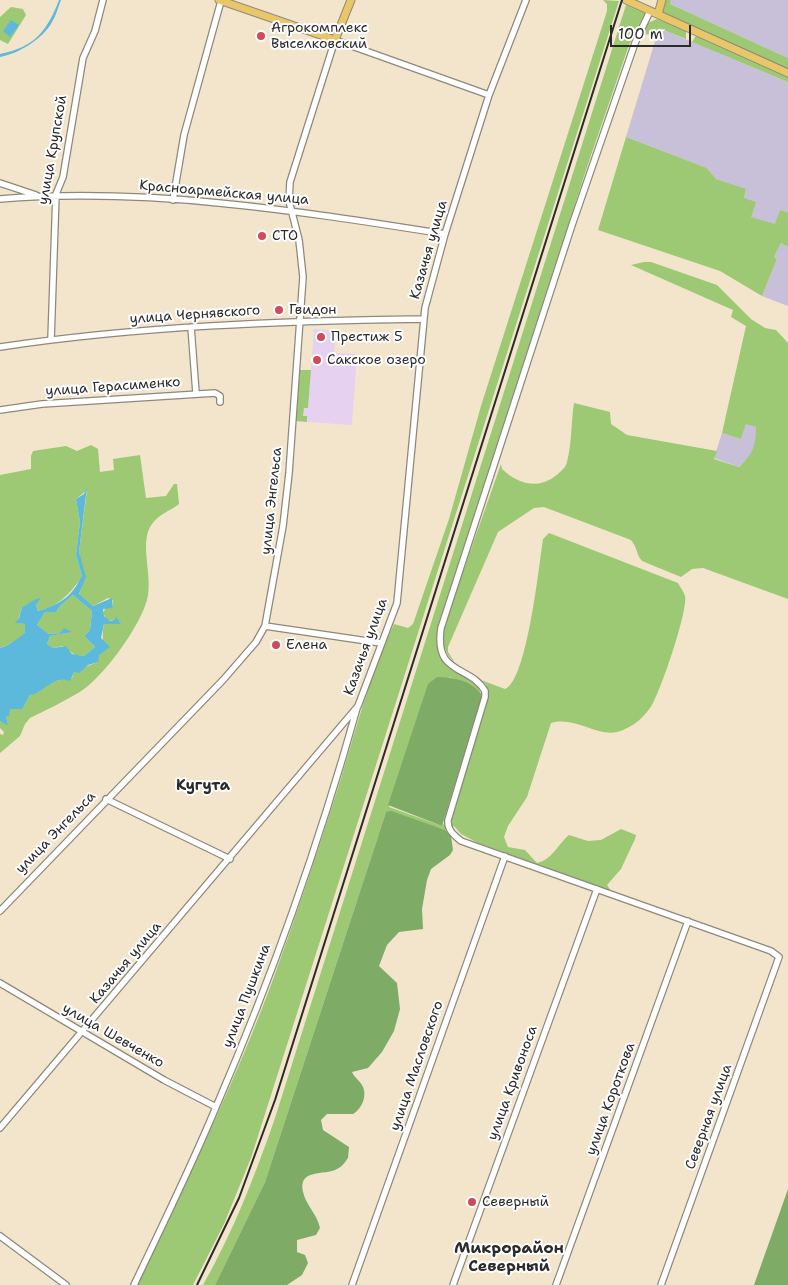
<!DOCTYPE html>
<meta charset="utf-8">
<style>
body{margin:0}
#map{position:relative;width:788px;height:1285px;overflow:hidden;background:#f2e5cc;font-family:"Shantell Sans",sans-serif}
canvas{display:block}
.scale{position:absolute;left:610px;top:25px;width:81px;height:22px;box-sizing:border-box;border:2px solid #2b2b2b;border-top:0;padding-left:6px;font-size:15px;line-height:18px;white-space:nowrap;color:#2b2b2b;-webkit-text-stroke:4px #fff;paint-order:stroke}
</style>
<div id="map">
<canvas width="788" height="1285"></canvas>
<div class="scale">100 m</div>
</div>
<script>
const ctx = document.querySelector('canvas').getContext('2d');
ctx.lineJoin = 'round';
function paint(path, color) { ctx.fillStyle = color; ctx.fill(path, 'evenodd'); }
function trace(path, color, width, dash) { ctx.strokeStyle = color; ctx.lineWidth = width; ctx.lineCap = dash ? 'butt' : 'round'; ctx.setLineDash(dash || []); ctx.stroke(path); }
function label(font, color, halo, rows, align = 'center') {
  ctx.font = font + ' "Shantell Sans",sans-serif'; ctx.lineWidth = 4; ctx.setLineDash([]); ctx.textBaseline = 'middle'; ctx.strokeStyle = halo; ctx.fillStyle = color; for (const [text, x, y, turn = 0] of rows) {
    ctx.save(); ctx.translate(x, y); ctx.rotate((+turn || 0) * Math.PI / 180); ctx.textAlign = isNaN(turn) ? turn : align; if (halo) ctx.strokeText(text, 0, 0); ctx.fillText(text, 0, 0); ctx.restore();
  }
}
paint(new Path2D(`
 M314,329L336,331L334,353L357,354L352,425L307,422V417L303,416L304,407H308Z`), '#e6d2f0');
paint(new Path2D(`
 M671,0H788V58L670,4Z
 M659,28L788,82V212L780,210L776,225L751,217L744,198L746,190L716,179L707,168L626,137Z
 M781,243L788,247V306L762,296L777,259L774,257Z
 M746,423L756,427V444L752,454L739,467L714,458L722,433L741,439Z`), '#c8bfd8');
paint(new Path2D(`
 M603,0L619,1L251,1158L224,1224L193,1285H138C185,1184 237,1079 275,974C297,913 318,851 338,788C355,733 369,676 394,624L408,628L413,624L449,519L481,406L607,11V4Z
 M666,0H671L670,4L788,58V70L662,12Z
 M626,5L645,13L629,45L589,161L438,625C430,683 473,665 482,696L470,685L449,677L389,807L442,826L445,822L448,829L445,830L386,812L265,1182L215,1285H203C233,1232 255,1176 275,1118Z
 M11,7L23,9L26,15L8,44L0,40V17Z
 M657,19L686,30V39L659,28L655,39L648,34L642,36L648,23Z
 M697,34L788,76V82L692,42Z
 M626,137L707,168L716,179L746,189L744,198L756,202L751,217L775,224L780,210L788,212V247L781,243L774,257L777,259L762,296L720,271L598,230Z
 M644,262H651L717,285L751,319L765,328L776,330L788,343V599L703,568L692,569L681,577L642,561C636,554 638,549 631,540L544,507L534,508L498,532L448,647V652L455,663C442,650 441,640 445,623L501,464L502,469C519,485 539,490 558,474C562,470 566,467 567,462C572,443 571,422 574,403L610,412L611,424L627,435L717,451L714,459L739,467C753,454 756,446 756,427L746,424L741,439L722,433L746,326L731,317L733,310L631,265Z
 M300,370H311L308,408H304L303,416H307V422L296,421Z
 M91,445L98,449L100,472L114,470L113,459L140,455L146,498L166,496L174,484H177L179,504C170,511 159,514 152,524C139,541 152,573 148,595C144,622 102,680 78,693C63,702 46,710 30,718L25,724L20,736L0,753V734L3,735L4,732L0,728V721L8,724L6,716L10,709L24,705L30,695L54,681L72,678L74,671L98,662L97,658C106,646 101,637 104,624H120L115,618L113,621L107,620L103,613L106,607L113,608V600L108,598L93,606L79,595L84,580L79,552L87,490L76,499L80,522L76,555L82,576C71,593 59,606 38,611L36,605L39,597L32,603L22,607L17,623L25,624V632L18,640L0,648V475L31,469V456L33,451L66,446L77,451Z
 M549,533L678,583C680,587 684,592 685,596C688,611 662,686 654,701C647,716 632,728 617,732C597,737 575,716 551,723L527,797L508,826L504,837L508,847L525,850L537,863C552,860 558,844 569,835L588,841L601,840L621,829L636,835L635,839L621,869L607,885L611,891L478,843L461,834L454,826L450,828L451,814L489,694L486,684L478,679L505,689C527,681 539,565 543,539Z
 M73,595L92,611L90,630L84,636L95,647L84,656L75,655L63,646L53,648L47,644L50,636L71,632L64,630L60,633L49,634L37,625L45,612L57,611L61,605Z`), '#9dc874');
paint(new Path2D(`
 M437,677C453,677 474,681 482,696L442,826L388,805L428,684Z
 M391,811L445,830L451,836L453,850L450,855L431,869L427,880L422,909L423,929L399,932L387,945L379,966L397,983L400,1009L394,1031L382,1052L368,1068L352,1072C354,1077 359,1080 362,1085C368,1095 362,1109 353,1114H327L321,1120L323,1130L349,1147L348,1158C345,1162 342,1167 337,1169C324,1176 298,1168 303,1192C306,1205 317,1214 320,1228L316,1235L297,1240V1252L305,1255L308,1263L302,1275L287,1285H215L265,1182L386,812Z
 M788,1189V1285H754Z`), '#7eac66');
paint(new Path2D(`
 M59,0H61C58,7 56,16 52,22C43,39 18,54 0,57V54C35,47 47,31 59,0Z
 M11,20L19,25L10,37L3,31Z
 M87,487L79,552L86,577L79,594L93,606L112,598L113,608L103,609L104,616L110,621H113L116,617L121,624H104L101,638L110,647L99,655L98,662L88,665L79,673L74,672L70,681C52,675 46,692 30,695L22,709H10L9,716H6L8,724L7,725L0,721V648C9,645 19,639 25,632V624L15,623L19,618L22,607C29,604 34,599 41,597L36,605L38,611C50,608 67,600 74,589C78,584 78,581 82,576L76,555L80,522L76,499L84,494ZM73,595L92,611L90,630L84,636L95,647L84,656L72,654L66,646L53,648L47,644L50,636L72,632L64,628L60,633L49,634L37,625L45,612H56L61,605Z`), '#5db9db');
const minor = new Path2D(`
 M650,11L635,43L572,225L441,628C434,676 469,664 485,691V697L448,820C447,830 454,835 461,841L771,951L779,957L661,1285
 M0,183L36,195
 M0,199C149,187 299,211 445,234
 M173,200L184,135L221,1
 M191,327L196,393
 M51,340L56,194L63,177L83,58L95,31L103,0
 M0,347C140,326 282,321 423,319
 M0,410L42,404L215,393L220,396V402
 M265,626L381,643
 M106,799L230,859
 M0,911L223,680L256,642L265,626L283,526L289,473L303,277L299,240L289,201L290,182L335,40L489,95
 M0,983L164,1080L216,1107
 M0,1128L358,706L397,603L425,308L445,234L489,95L526,0
 M0,1236L66,1285
 M134,1285C162,1226 191,1167 216,1107C272,977 319,844 357,708
 M352,1285L505,856
 M453,1285L597,889
 M556,1285L688,921`);
const major = new Path2D(`
 M219,0L335,40L351,0
 M626,0L788,73
 M658,14L662,0`);
trace(minor, '#8e887c', 8);
trace(major, '#8e887c', 9);
trace(minor, '#fff', 5.5);
trace(major, '#e9c769', 7);
trace(new Path2D(`
 M197,1285L239,1198L275,1100L622,0`), '#2b2b2b', 2);
for (const [x, y, r, color] of [
 [261,36,5,"#d1495b"],
 [262,236,5,"#d1495b"],
 [279,310,5,"#d1495b"],
 [321,337,5,"#d1495b"],
 [317,360,5,"#d1495b"],
 [276,645,5,"#d1495b"],
 [472,1202,5,"#d1495b"]
]) { const dot = new Path2D(); dot.arc(x, y, r, 0, 2 * Math.PI); ctx.fillStyle = color; ctx.fill(dot); trace(dot, '#fff', 2); }
label('14px', '#2b2b2b', '#fff', [
 ["Агрокомплекс",271,28],
 ["Выселковский",271,44],
 ["СТО",272,236],
 ["Гвидон",289,310],
 ["Престиж 5",331,337],
 ["Сакское озеро",327,360],
 ["Елена",286,645],
 ["Северный",482,1202]
], 'left');
label('14px', '#2b2b2b', '#fff', [
 ["улица Крупской",53,150,-80],
 ["Красноармейская улица",224,193,5],
 ["Казачья улица",429,250,-74],
 ["улица Чернявского",195,315,-4],
 ["улица Герасименко",113,387,-4],
 ["улица Энгельса",272,501,-84],
 ["Казачья улица",366,647,-70],
 ["улица Энгельса",56,833,-46],
 ["Казачья улица",126,963,-50],
 ["улица Пушкина",247,996,-69],
 ["улица Шевченко",113,1036,30],
 ["улица Масловского",417,1066,-71],
 ["улица Кривоноса",513,1083,-70],
 ["улица Короткова",611,1099,-70],
 ["Северная улица",709,1117,-70]
]);
label('bold 15px', '#2b2b2b', '#fff', [
 ["Кугута",203,786]
]);
label('bold 16px', '#2b2b2b', '#fff', [
 ["Микрорайон",509,1249],
 ["Северный",509,1267]
]);
</script>
